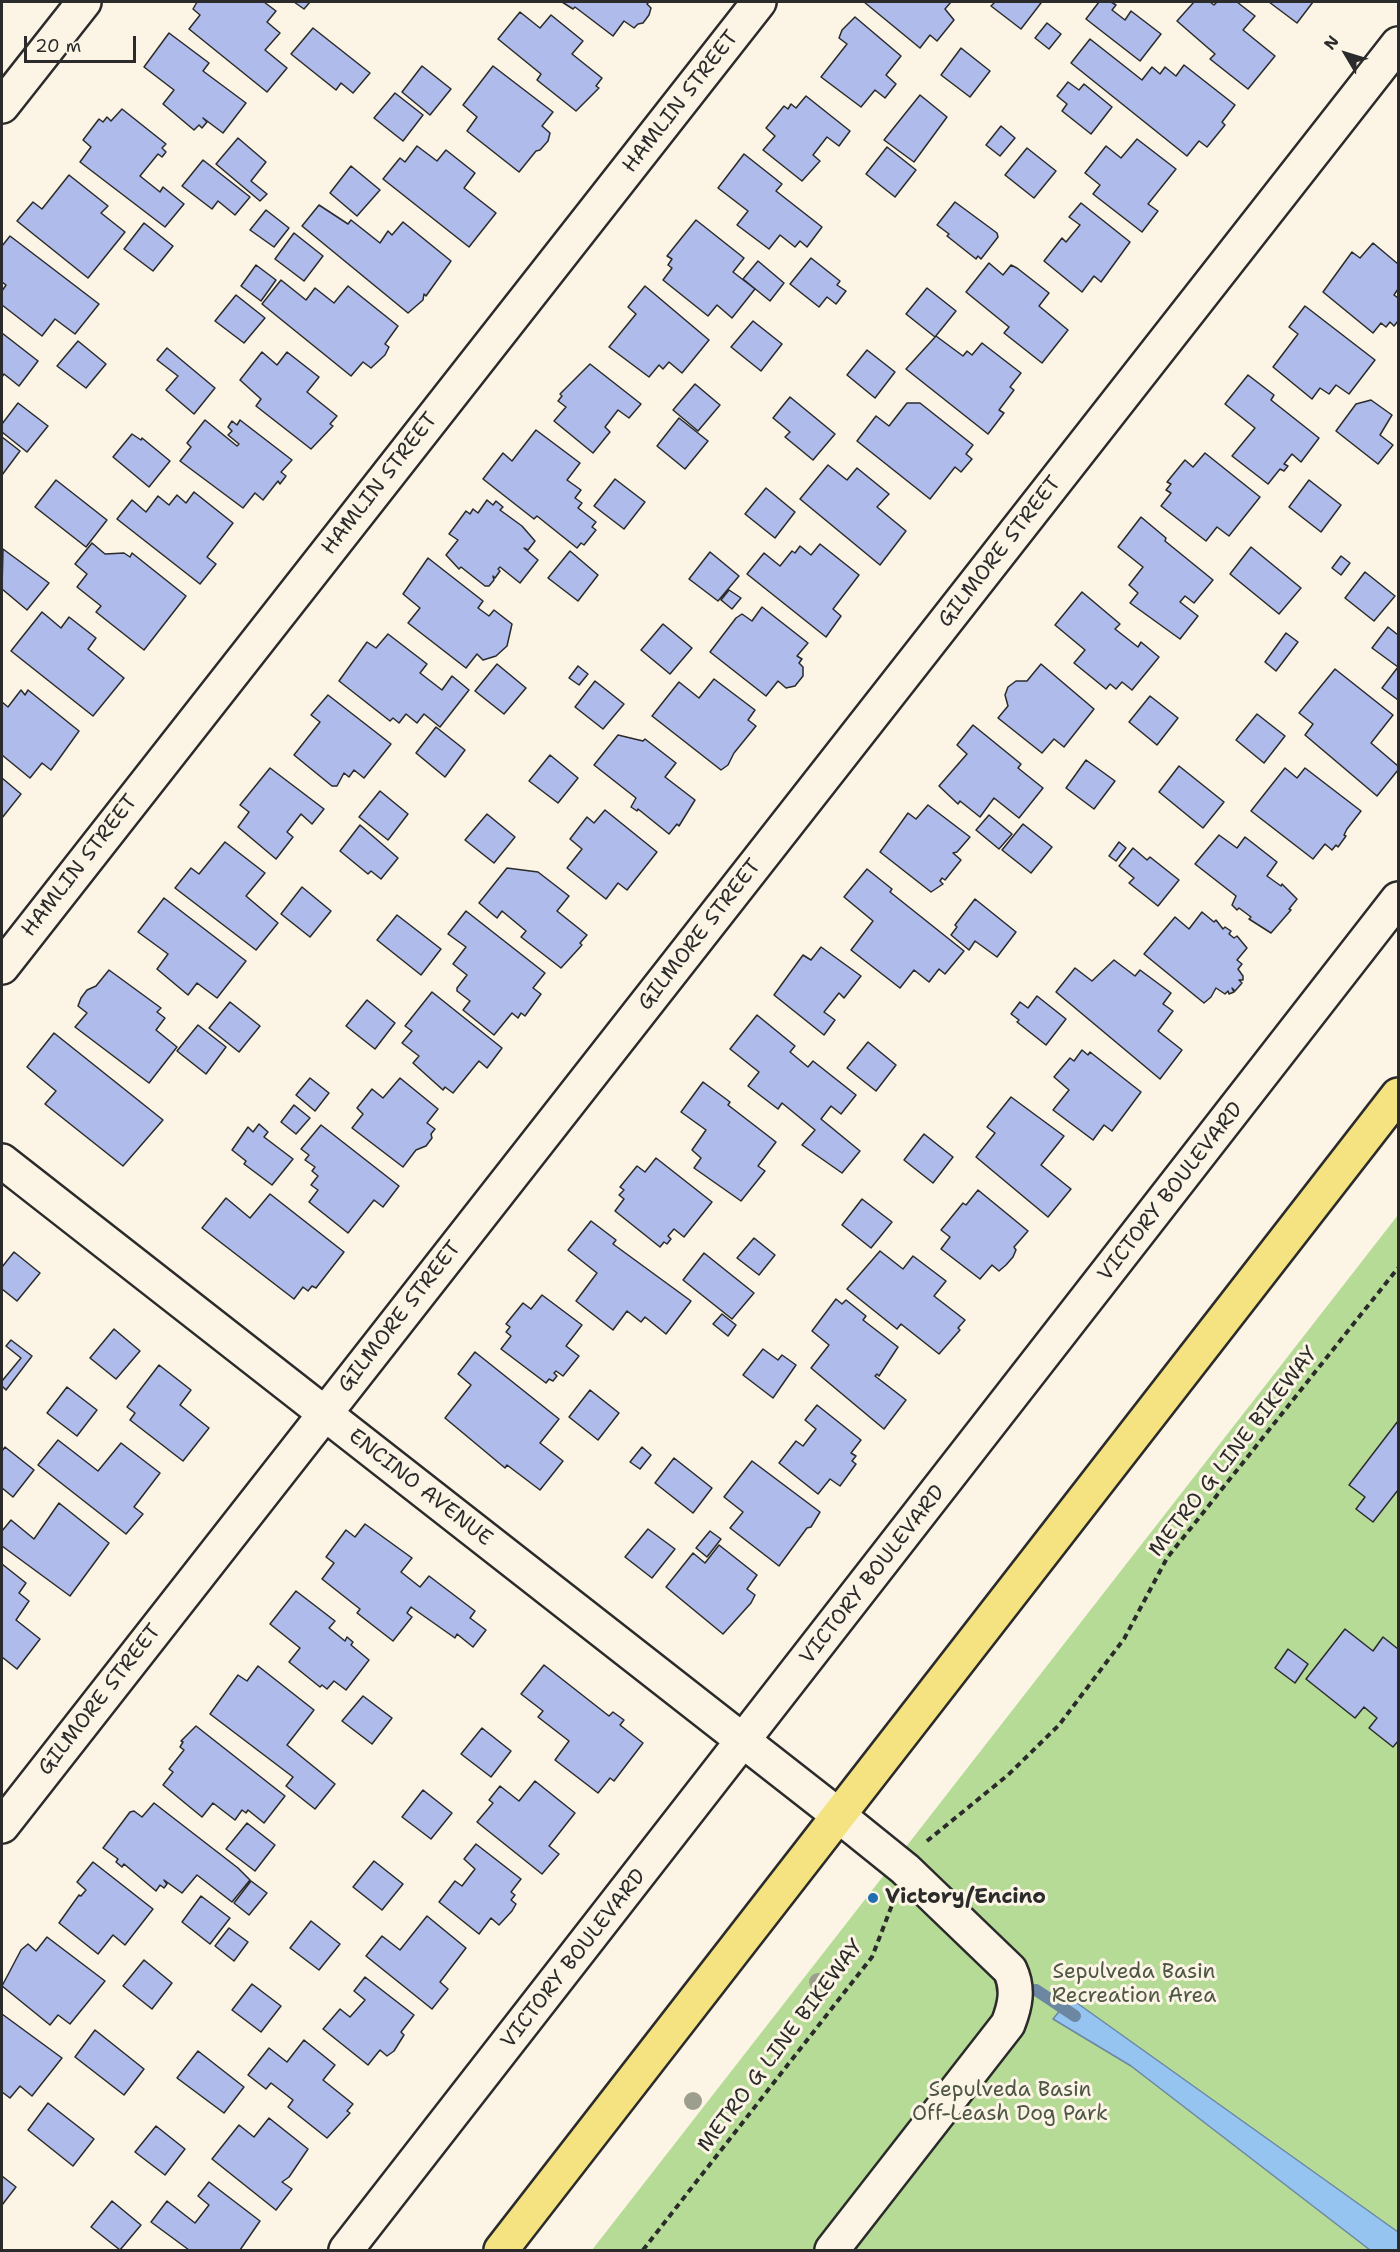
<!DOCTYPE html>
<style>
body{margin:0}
#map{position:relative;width:1400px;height:2252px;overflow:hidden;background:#fcf5e5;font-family:"Shantell Sans",sans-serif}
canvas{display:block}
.frame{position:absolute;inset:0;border:3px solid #2b2b2b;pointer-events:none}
.north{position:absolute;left:1316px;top:24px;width:60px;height:60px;-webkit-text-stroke:4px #fcf5e5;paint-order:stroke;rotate:308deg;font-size:16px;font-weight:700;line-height:24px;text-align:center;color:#2b2b2b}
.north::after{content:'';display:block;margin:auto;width:21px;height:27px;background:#2b2b2b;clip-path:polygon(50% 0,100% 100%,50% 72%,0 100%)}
.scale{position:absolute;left:24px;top:36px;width:112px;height:27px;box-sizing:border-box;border:3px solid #2b2b2b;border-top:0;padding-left:8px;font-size:18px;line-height:21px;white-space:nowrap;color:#2b2b2b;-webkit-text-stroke:4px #fcf5e5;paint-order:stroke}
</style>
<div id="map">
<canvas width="1400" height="2252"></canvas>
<div class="frame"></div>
<div class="north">N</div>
<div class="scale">20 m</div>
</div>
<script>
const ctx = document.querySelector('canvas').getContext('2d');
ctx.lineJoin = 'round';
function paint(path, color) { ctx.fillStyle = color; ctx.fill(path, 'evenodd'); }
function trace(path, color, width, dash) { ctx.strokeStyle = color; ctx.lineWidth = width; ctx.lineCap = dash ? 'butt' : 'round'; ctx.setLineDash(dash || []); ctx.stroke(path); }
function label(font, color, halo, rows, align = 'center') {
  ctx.font = font + ' "Shantell Sans",sans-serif'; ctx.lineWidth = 6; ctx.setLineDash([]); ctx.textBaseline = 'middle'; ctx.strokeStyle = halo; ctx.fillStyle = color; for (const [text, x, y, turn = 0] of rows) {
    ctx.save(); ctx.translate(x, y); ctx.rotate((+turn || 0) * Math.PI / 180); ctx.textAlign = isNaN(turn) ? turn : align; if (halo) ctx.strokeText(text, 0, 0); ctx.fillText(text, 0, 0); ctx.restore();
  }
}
paint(new Path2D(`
 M1398,1215V2250H592Z`), '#b6db96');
const water = new Path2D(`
 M1070,1998L1398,2232V2250H1370L1131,2066L1053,2019Z`);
paint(water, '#95c4f0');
trace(water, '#6b87a1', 1.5);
trace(new Path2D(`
 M1036,1990L1075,2016`), '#6b87a1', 12);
const building = new Path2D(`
 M197,2H264L276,11L267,22L280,33L265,50L287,68L267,92L189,29L200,15L193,9Z
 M294,2H310L304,9Z
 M562,2H649L647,4L651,8L649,15L643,23L638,24L634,28L624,21L613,36L575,7L573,9Z
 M864,2H951L945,9L954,20L937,41L930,35L920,48Z
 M995,2H1039L1041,3L1021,29L991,6Z
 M1099,2H1111L1116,5L1112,10L1125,20L1131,11L1161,34L1140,61L1086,19Z
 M1194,2H1210L1214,5L1217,2H1237L1255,16L1243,30L1275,56L1248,89L1210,59L1215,54L1177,21Z
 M1269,2H1313L1297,23Z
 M520,12L540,28L551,15L583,41L572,54L602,78L596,86L599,88L576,111L537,80L541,74L498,39Z
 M855,17L901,56L886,75L896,84L885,98L875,90L861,107L821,77L847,44L839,38L842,30Z
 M1047,23L1061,34L1049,49L1035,38Z
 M313,28L370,73L353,93L341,83L336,90L291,54Z
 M169,33L209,63L203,71L246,103L223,133L203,118L207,122L202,128L199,125L194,130L163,104L174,90L144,67Z
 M1090,39L1142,80L1152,67L1160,74L1165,67L1176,76L1184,65L1235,105L1222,122L1225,125L1207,147L1199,141L1187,156L1071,63Z
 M961,48L990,71L970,97L941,75Z
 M422,66L451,89L430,115L402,92Z
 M493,66L553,112L542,126L550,133L548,141L540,150L536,151L519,172L467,131L477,117L463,105Z
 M1068,82L1079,90L1084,84L1112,107L1091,134L1062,111L1067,104L1057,96Z
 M395,93L423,115L403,141L374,118Z
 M920,95L947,117L914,162L884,140Z
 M806,96L850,131L839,146L827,137L813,155L820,161L802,181L763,150L775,136L766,128L784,106L788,109L791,104L796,108Z
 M122,109L166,144L162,148L166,152L162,157L158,154L140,176L160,192L163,187L184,204L165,227L80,162L91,147L83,140L99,119L103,122L107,117L111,121Z
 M1001,126L1015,138L1000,156L986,145Z
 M238,138L266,162L251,181L267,194L260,201L216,164Z
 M1137,139L1176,169L1148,204L1158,211L1142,232L1093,194L1100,185L1085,173L1106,146L1121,158Z
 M417,146L437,161L446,150L475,173L464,188L496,213L469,247L383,179L400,158L405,162Z
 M887,147L916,170L895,197L866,174Z
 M1027,148L1056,171L1034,198L1005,175Z
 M744,154L782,184L776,191L822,227L807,247L800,241L795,247L780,235L769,249L737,225L748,211L718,188Z
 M203,160L250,197L235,215L218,201L212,209L182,186Z
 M351,166L380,190L357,216L330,193Z
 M69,175L108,206L101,213L125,232L88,278L17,221L33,202L42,209Z
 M955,202L997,233L998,237L981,259L978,256L976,259L947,236L949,234L937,225Z
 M1081,203L1130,242L1101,282L1094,276L1082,292L1044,261L1062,238L1066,242L1080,225L1069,217Z
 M319,205L348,224L351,220L380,243L388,231L392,235L403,222L451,261L426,296L424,294L423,300L408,313L302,226Z
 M266,210L289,228L274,247L250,230Z
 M696,220L744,258L733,272L755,289L732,318L717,305L708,316L663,280L672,268L668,265L672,259L667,256Z
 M144,223L173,246L153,271L124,249Z
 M294,233L323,256L304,281L275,259Z
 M10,236L99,304L75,334L55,319L42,336L2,305V291L6,285L2,282V246Z
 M1373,243L1398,264V289L1394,295L1398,298V321L1394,326L1390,322L1386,327L1381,323L1373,333L1323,292L1352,252L1360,258Z
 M811,258L840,281L837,285L846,291L836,304L827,297L819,307L790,284Z
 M758,261L784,283L770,301L743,279Z
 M989,263L1003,275L1011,265L1017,268L1049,293L1039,306L1068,330L1042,363L1004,333L1009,327L966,292Z
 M256,265L276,280L261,301L241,286Z
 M281,280L306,300L315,288L334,303L348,286L398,326L385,344L389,347L385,355L371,368L363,362L351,376L262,304Z
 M645,286L709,340L682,373L669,362L663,369L659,365L649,377L609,347L636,314L628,307Z
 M927,288L956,311L935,337L906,314Z
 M236,295L265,318L244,343L215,321Z
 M1305,306L1375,360L1349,394L1336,385L1329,394L1320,388L1312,399L1273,367L1298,334L1289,327Z
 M753,321L782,344L761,371L731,347Z
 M2,333L38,361L19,386L4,374L2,377Z
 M936,336L963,356L967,351L972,355L982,343L1021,373L1010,387L1014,390L999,410L1004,413L988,434L906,369Z
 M78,341L106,364L86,388L57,366Z
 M167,348L215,388L194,414L166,390L178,376L157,360Z
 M867,350L895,372L875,398L847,375Z
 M262,352L277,365L287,352L319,377L307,392L337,416L330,424L333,426L311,449L256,406L261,399L240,380Z
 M590,364L641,404L629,418L618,410L605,427L610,432L593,453L554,421L566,407L558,401L562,396L560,394Z
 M1248,375L1274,395L1271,400L1319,438L1301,462L1292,454L1284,464L1288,466L1284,471L1280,469L1268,484L1232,456L1255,428L1225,404Z
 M695,384L720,405L698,431L673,410Z
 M790,397L835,434L813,460L785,437L790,432L773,418Z
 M1371,400L1392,415L1380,435L1393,445L1378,464L1336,431L1356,404Z
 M18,403L48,426L27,452L2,432V424Z
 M907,403H920L973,445L966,454L972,459L961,472L955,467L930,499L857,441L876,416L889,426Z
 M679,418L708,441L685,469L657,446Z
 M205,420L237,446L239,444L228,435L232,431L228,427L232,421L237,425L240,420L292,460L281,472L286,476L280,484L278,481L263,500L255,493L243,508L180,461L191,447L187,443Z
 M536,430L580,463L567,480L581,490L575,498L582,503L578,508L596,522L592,527L596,530L584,545L581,543L577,548L537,516L534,519L483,479L503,453L512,461Z
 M132,434L141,440L142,438L170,461L149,487L113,457Z
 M2,437L20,451L2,475Z
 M1205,453L1260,497L1229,536L1217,527L1206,541L1161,506L1171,493L1166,490L1171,484L1167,482L1185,460L1193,467Z
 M828,465L847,480L857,468L889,494L877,507L906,531L880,565L800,499Z
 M615,479L645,502L624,529L594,506Z
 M56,480L107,520L86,547L35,507Z
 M1309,480L1341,505L1321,532L1289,507Z
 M766,488L795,512L775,538L745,514Z
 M194,492L233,523L207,557L216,564L200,584L117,519L132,500L146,512L158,496L169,505L177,495L186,503Z
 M487,500L493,505L496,501L503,507L500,510L522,526L535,541L528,550L524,548L538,560L520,583L500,567L498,569L500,571L495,578L493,576L494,580L489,586H485L461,567L459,569L446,555L458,540L449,534L466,511L470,514L473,509L478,513Z
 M1141,517L1166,538L1165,541L1213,580L1194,603L1185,596L1180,602L1198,616L1180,639L1130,603L1138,593L1129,585L1143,567L1118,547Z
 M92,543L105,554L124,553L130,557L132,553L186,596L144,650L96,612L101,606L77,587L87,574L75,564Z
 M820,544L859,575L833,609L841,616L826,637L747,574L764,553L780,566L792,551L795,553L800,546L811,555Z
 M1251,547L1301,588L1279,614L1230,574Z
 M3,549L49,583L27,610L2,589Z
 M570,551L598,575L578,601L548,578Z
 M710,552L739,576L718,601L689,579Z
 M1341,556L1350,563L1341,575L1332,568Z
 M428,558L483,601L478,608L489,616L494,610L512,624L507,646L496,656L483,660L477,654L466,668L408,623L420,608L403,594Z
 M1365,572L1395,596L1374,621L1345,598Z
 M729,590L741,598L732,609L721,600Z
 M1082,592L1120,624L1115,629L1138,647L1141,642L1159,657L1132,690L1122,682L1116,689L1110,684L1106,689L1074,663L1085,650L1055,625Z
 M762,607L808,643L797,656L802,659L799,663L803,667V676L795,686L786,688L778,681L766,696L710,652L736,618L742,614L752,621Z
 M42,612L61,628L69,617L96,638L88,649L124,678L93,716L11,651Z
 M663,624L692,648L670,674L641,650Z
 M1388,627L1398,635V700L1382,688L1398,667L1372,648Z
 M1286,633L1298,642L1276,671L1265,662Z
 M388,634L427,664L420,673L442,690L452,676L469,690L440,727L424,714L417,723L406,714L399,723L393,718L390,721L339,681L367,642L376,648Z
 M497,664L526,688L504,714L475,691Z
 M1041,664L1094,709L1064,747L1054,739L1042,753L998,718L1008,706L1005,695L1008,687L1016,681H1027Z
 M578,666L588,674L579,685L569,678Z
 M1335,669L1393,715L1371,743L1398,766V770L1377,796L1305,735L1313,724L1299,713Z
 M714,679L755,710L748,720L756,726L734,753L728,765L721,770L652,716L679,682L699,698Z
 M595,681L624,704L603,729L575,707Z
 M21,690L25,695L28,690L79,731L51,770L42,763L30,778L2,755V702L8,707Z
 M328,695L391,744L364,778L354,770L349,777L344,773L337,786H332L294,755L320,722L311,715Z
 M1150,696L1178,718L1157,745L1129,722Z
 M1257,714L1285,736L1264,763L1236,740Z
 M973,725L1021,764L1018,768L1043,788L1019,818L994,798L980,817L960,801L958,804L939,786L967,754L957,745Z
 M436,727L465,750L445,777L416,753Z
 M618,735L643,741L645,739L676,763L665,777L695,800L679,826L677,824L669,834L638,809L637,811L631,807L636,798L594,765Z
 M550,755L578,778L558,803L529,781Z
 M1086,760L1115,781L1094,809L1066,788Z
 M1179,766L1224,802L1203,828L1159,792Z
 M270,768L324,809L312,824L301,814L287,832L293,837L276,859L238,827L249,812L240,805Z
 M1285,768L1297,778L1305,768L1361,811L1347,829L1344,835L1346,836L1338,847L1336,845L1332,850L1325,844L1313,859L1251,811Z
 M2,778L21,794L2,818Z
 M380,791L408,814L388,840L359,817Z
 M928,805L970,837L957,852L953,853L961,860L945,880L942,878L940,881L943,884L931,892L880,852L908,813L916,819Z
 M605,810L657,852L627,890L618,883L606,899L567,868L582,849L570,839L587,817L594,823Z
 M487,814L515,837L494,863L465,840Z
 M989,815L1012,834L999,849L976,830Z
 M1023,824L1052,847L1031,873L1002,850Z
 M360,825L398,858L381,879L371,871L368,874L340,851Z
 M1219,835L1237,848L1245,837L1277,862L1267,876L1281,886L1282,884L1297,899L1289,909L1291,910L1271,933L1249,919L1251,917L1239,908L1237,910L1232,905L1236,896L1195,864Z
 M225,842L265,873L246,896L278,923L256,950L175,888L191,868L199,874Z
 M1119,842L1126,848L1116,861L1109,856Z
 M1133,848L1147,860L1150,857L1179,880L1158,906L1129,883L1134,878L1119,866Z
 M507,868L538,872L569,896L557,911L587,935L580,943L582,945L561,968L521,937L526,931L502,911L497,918L479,903Z
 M867,869L892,889L890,892L964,951L945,974L939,969L929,982L914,970L900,988L851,950L873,921L844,897Z
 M302,887L331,911L310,937L281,914Z
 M164,898L246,961L217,998L197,983L188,995L157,969L168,954L138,932Z
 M975,899L1016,932L997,957L975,941L969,950L951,935L957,927L955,925Z
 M466,911L545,973L533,988L541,994L525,1016L521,1013L518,1018L512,1013L494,1035L463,1010L470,1001L457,991V988L467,975L453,964L466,947L448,934Z
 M1202,912L1214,922L1216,920L1223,929L1225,927L1231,931L1229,934L1234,938L1237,936L1247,948L1237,960L1242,964L1238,969L1243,976V980H1239L1242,983L1235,991L1232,988L1234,992L1229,994L1228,991L1225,994L1216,988L1211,997L1204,1003L1144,954L1175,917L1189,929Z
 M397,915L441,949L421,975L377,940Z
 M821,947L861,976L844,998L839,993L824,1012L835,1020L824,1035L774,995L803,955L811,960Z
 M1114,960L1135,976L1140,970L1171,993L1163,1004L1173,1011L1158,1031L1182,1050L1160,1079L1056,992L1075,968L1092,981Z
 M109,970L161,1008L157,1012L165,1018L156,1030L177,1047L149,1083L75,1027L87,1013L78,1006L81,998L87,990L96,986Z
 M432,992L502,1048L487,1068L479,1061L453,1093L445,1087L443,1090L413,1063L419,1056L402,1043L412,1031L405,1026Z
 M1037,996L1066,1019L1046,1045L1017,1022L1019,1020L1011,1014L1020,1002L1028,1008Z
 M367,1000L395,1023L375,1049L346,1026Z
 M230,1002L260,1026L239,1052L209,1028Z
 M757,1015L795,1046L790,1052L808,1067L813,1061L856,1095L841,1114L831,1106L821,1119L860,1151L842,1173L802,1145L815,1130L782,1103L778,1109L748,1086L759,1072L730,1049Z
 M198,1025L226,1047L206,1074L177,1051Z
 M54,1033L163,1120L123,1166L45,1104L56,1091L27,1067Z
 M868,1042L896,1065L876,1091L847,1068Z
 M1082,1050L1088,1055L1090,1052L1141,1092L1112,1131L1104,1125L1093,1140L1053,1110L1069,1090L1054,1077L1070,1058L1074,1061Z
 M310,1078L329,1093L315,1111L296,1095Z
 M400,1078L438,1109L427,1123L435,1129L431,1134L432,1138L426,1146L416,1150L403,1167L352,1128L363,1114L357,1108L372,1089L383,1098Z
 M703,1082L730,1102L728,1105L776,1142L758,1166L765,1171L741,1201L694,1168L701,1158L692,1150L706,1130L681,1112Z
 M1011,1097L1064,1136L1041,1165L1071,1189L1048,1217L976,1157L995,1133L987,1127Z
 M294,1105L310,1118L296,1134L281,1122Z
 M259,1124L268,1132L264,1137L293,1159L272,1185L244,1164L246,1161L232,1150L248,1127L253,1132Z
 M321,1125L399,1186L383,1207L374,1200L348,1233L309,1202L318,1190L311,1185L318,1176L312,1171L315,1167L305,1160L309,1155L301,1149Z
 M924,1134L953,1157L933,1183L904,1160Z
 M656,1158L712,1202L684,1237L674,1229L668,1236L671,1239L667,1244L664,1242L660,1247L615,1211L624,1199L619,1195L624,1190L620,1187L637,1166L645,1172Z
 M978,1190L1028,1231L1014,1247L1016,1250L1013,1257L1006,1265L999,1271L992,1265L980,1279L941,1249L950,1237L941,1230L963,1203L966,1205Z
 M270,1194L344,1252L316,1288L312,1286L308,1291L303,1287L294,1299L202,1228L226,1198L250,1218Z
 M862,1199L892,1222L871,1248L842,1225Z
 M591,1221L616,1240L613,1244L691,1301L666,1334L645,1317L641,1322L627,1311L613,1330L576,1301L597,1273L568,1250Z
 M754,1238L775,1255L759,1275L737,1258Z
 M880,1251L903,1269L913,1256L946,1281L934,1296L965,1320L958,1328L960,1330L939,1354L901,1324L897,1329L847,1289Z
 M14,1252L40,1273L17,1301L2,1289V1267Z
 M704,1253L754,1293L732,1319L683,1280Z
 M542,1295L582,1325L566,1346L579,1356L563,1376L556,1371L554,1373L557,1376L553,1381L549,1379L546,1383L501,1349L511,1336L506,1332L510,1327L506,1324L523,1303L531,1309Z
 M836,1299L842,1304L846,1300L866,1316L863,1320L898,1347L879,1376L877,1374L875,1376L906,1400L884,1429L811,1368L829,1345L812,1331Z
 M722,1314L736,1325L728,1336L713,1324Z
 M114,1329L140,1351L116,1379L90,1358Z
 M11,1340L32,1356L6,1390L2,1386V1381L21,1358L6,1346Z
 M763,1349L778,1360L782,1355L796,1365L773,1398L743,1375Z
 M475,1352L559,1419L540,1443L563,1461L540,1490L507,1465L505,1468L445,1418L471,1385L458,1374Z
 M159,1365L191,1390L180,1405L209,1428L183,1461L130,1420L135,1413L127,1407Z
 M67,1387L97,1410L77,1436L47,1413Z
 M590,1390L619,1413L598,1440L569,1417Z
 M817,1405L861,1440L851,1453L856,1456L852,1461L856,1464L840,1486L830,1479L818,1494L779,1463L796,1441L803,1446L816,1429L805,1420Z
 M1398,1421V1490L1373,1522L1356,1509L1365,1497L1349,1485Z
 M58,1440L98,1471L121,1443L160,1473L134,1507L143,1514L126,1534L38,1465Z
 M5,1447L34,1470L13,1497L2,1488V1451Z
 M642,1447L651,1455L640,1469L630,1462Z
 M674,1458L712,1488L693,1513L655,1483Z
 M752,1461L820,1512L811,1527L807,1528L779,1566L730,1528L743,1512L724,1497Z
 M59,1503L109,1543L70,1596L2,1546V1531L11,1520L34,1539Z
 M365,1524L412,1558L401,1572L420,1587L429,1576L475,1611L470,1618L486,1630L473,1647L457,1634L455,1638L411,1607L407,1613L412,1617L393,1641L357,1613L360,1609L322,1579L334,1563L326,1557L346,1530L355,1537Z
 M648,1529L675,1549L652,1578L625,1557Z
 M710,1531L721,1539L707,1557L696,1548Z
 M719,1545L757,1575L747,1589L755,1595L751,1603L723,1634L666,1587L693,1553L705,1563Z
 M2,1564L26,1583L19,1593L29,1601L16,1620L40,1639L17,1669L2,1657Z
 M296,1591L335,1621L329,1628L345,1641L347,1637L353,1642L351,1645L369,1660L346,1690L334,1681L327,1689L322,1685L320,1687L289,1662L300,1648L270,1624Z
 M1345,1629L1373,1651L1383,1637L1398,1649V1741L1393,1747L1369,1728L1377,1718L1364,1707L1355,1718L1306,1679Z
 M1288,1649L1308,1664L1295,1683L1275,1668Z
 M544,1665L609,1716L613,1712L624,1720L620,1725L643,1743L614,1781L610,1778L598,1793L555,1760L569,1741L538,1717L543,1711L521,1694Z
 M258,1666L314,1710L287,1745L335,1784L315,1809L286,1786L293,1777L210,1714L238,1675L247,1681Z
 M363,1696L392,1718L372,1744L342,1721Z
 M196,1726L285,1796L264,1823L248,1810L246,1813L242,1810L235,1820L213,1803L202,1817L163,1785L173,1772L169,1769L184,1750L180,1747L183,1742L181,1741Z
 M482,1728L511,1751L491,1777L461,1754Z
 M535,1781L575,1813L549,1846L559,1854L542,1874L477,1822L493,1803L489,1800L500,1786L519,1801Z
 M423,1790L452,1813L431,1839L402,1817Z
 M154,1803L238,1868L250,1880L232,1902L197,1875L182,1893L164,1880L167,1884L164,1888L160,1885L156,1891L124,1864L122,1867L116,1862L118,1859L103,1848L130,1812L134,1811L142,1817Z
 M247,1823L275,1845L255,1871L226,1849Z
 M476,1844L521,1879L511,1892L515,1895L511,1900L516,1904L512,1911L499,1925L491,1918L479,1934L439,1902L455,1881L462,1886L475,1869L464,1859Z
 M374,1861L403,1884L382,1910L353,1887Z
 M93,1862L153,1909L125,1945L113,1935L98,1954L59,1923L79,1895L81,1896L86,1890L77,1882Z
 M251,1881L267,1893L249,1915L234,1903Z
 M201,1896L230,1918L210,1944L182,1922Z
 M427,1916L466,1948L440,1982L448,1989L432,2009L366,1956L382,1936L400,1950Z
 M311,1921L340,1944L319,1970L290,1948Z
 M229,1928L248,1942L234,1961L215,1946Z
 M47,1937L105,1981L70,2024L58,2015L50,2025L2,1986L21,1950L28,1944L36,1951Z
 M144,1960L172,1983L152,2009L123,1986Z
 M365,1977L414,2015L401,2032L404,2035L394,2051L387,2056L380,2050L368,2065L323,2029L340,2009L350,2017L365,2000L354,1991Z
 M252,1984L281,2006L261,2032L232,2010Z
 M2,2014L62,2058L32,2096L20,2086L10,2098L2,2092Z
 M95,2030L144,2069L124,2095L75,2057Z
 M304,2040L335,2065L323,2080L353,2104L347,2111L350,2113L327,2138L288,2107L293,2100L271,2083L266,2089L248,2075L269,2048L287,2062Z
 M198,2051L244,2087L224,2113L177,2078Z
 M48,2103L94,2139L73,2166L28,2130Z
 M269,2118L308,2149L289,2177L282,2182L292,2189L276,2210L212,2159L239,2125L254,2137Z
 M156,2126L185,2149L165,2175L135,2152Z
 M2,2176L16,2187L2,2205Z
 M209,2182L260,2221L240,2250H189L151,2222L167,2201L195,2223L209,2205L198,2196Z
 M112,2201L141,2225L120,2250L91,2227Z`);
paint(building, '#aebbeb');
trace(building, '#2b2b2b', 1.5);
const minor = new Path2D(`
 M2,106L84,2
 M2,967L759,2
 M2,1161L838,1815L905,1869L1010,1970C1019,1989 1015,2006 1008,2024L832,2250
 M2,1826L1398,44
 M346,2250L1398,899`);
const major = new Path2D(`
 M501,2250L1398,1095`);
trace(minor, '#2b2b2b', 38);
trace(major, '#2b2b2b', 38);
trace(new Path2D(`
 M927,1841L1008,1775L1059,1725L1124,1639L1167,1558L1398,1268
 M643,2250L872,1957L892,1905`), '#2b2b2b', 4, [6, 4.5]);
trace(minor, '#fcf5e5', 33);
trace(major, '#f5e382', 33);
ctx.fillStyle = '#9c9e8e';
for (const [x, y] of [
 [818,1982],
 [693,2101]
]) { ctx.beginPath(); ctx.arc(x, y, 9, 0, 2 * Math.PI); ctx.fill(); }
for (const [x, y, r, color] of [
 [873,1898,6,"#1f6fb2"]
]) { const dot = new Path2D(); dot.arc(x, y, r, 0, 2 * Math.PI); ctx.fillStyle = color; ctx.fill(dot); trace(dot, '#fcf5e5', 2); }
label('21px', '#2b2b2b', '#fcf5e5', [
 ["HAMLIN STREET",681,102,-52],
 ["HAMLIN STREET",380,484,-52],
 ["GILMORE STREET",1000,552,-52],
 ["HAMLIN STREET",80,866,-52],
 ["GILMORE STREET",700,935,-52],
 ["VICTORY BOULEVARD",1171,1192,-52],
 ["GILMORE STREET",400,1317,-52],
 ["METRO G LINE BIKEWAY",1234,1452,-52],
 ["ENCINO AVENUE",420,1488,38],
 ["VICTORY BOULEVARD",873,1575,-52],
 ["GILMORE STREET",100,1700,-52],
 ["VICTORY BOULEVARD",574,1959,-52],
 ["METRO G LINE BIKEWAY",781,2046,-53]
]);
label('bold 21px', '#2b2b2b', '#fcf5e5', [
 ["Victory/Encino",885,1898]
], 'left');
label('21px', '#4e5746', '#fcf5e5', [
 ["Sepulveda Basin",1134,1973],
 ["Recreation Area",1134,1997],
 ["Sepulveda Basin",1010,2091],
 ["Off-Leash Dog Park",1010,2115]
]);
</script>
